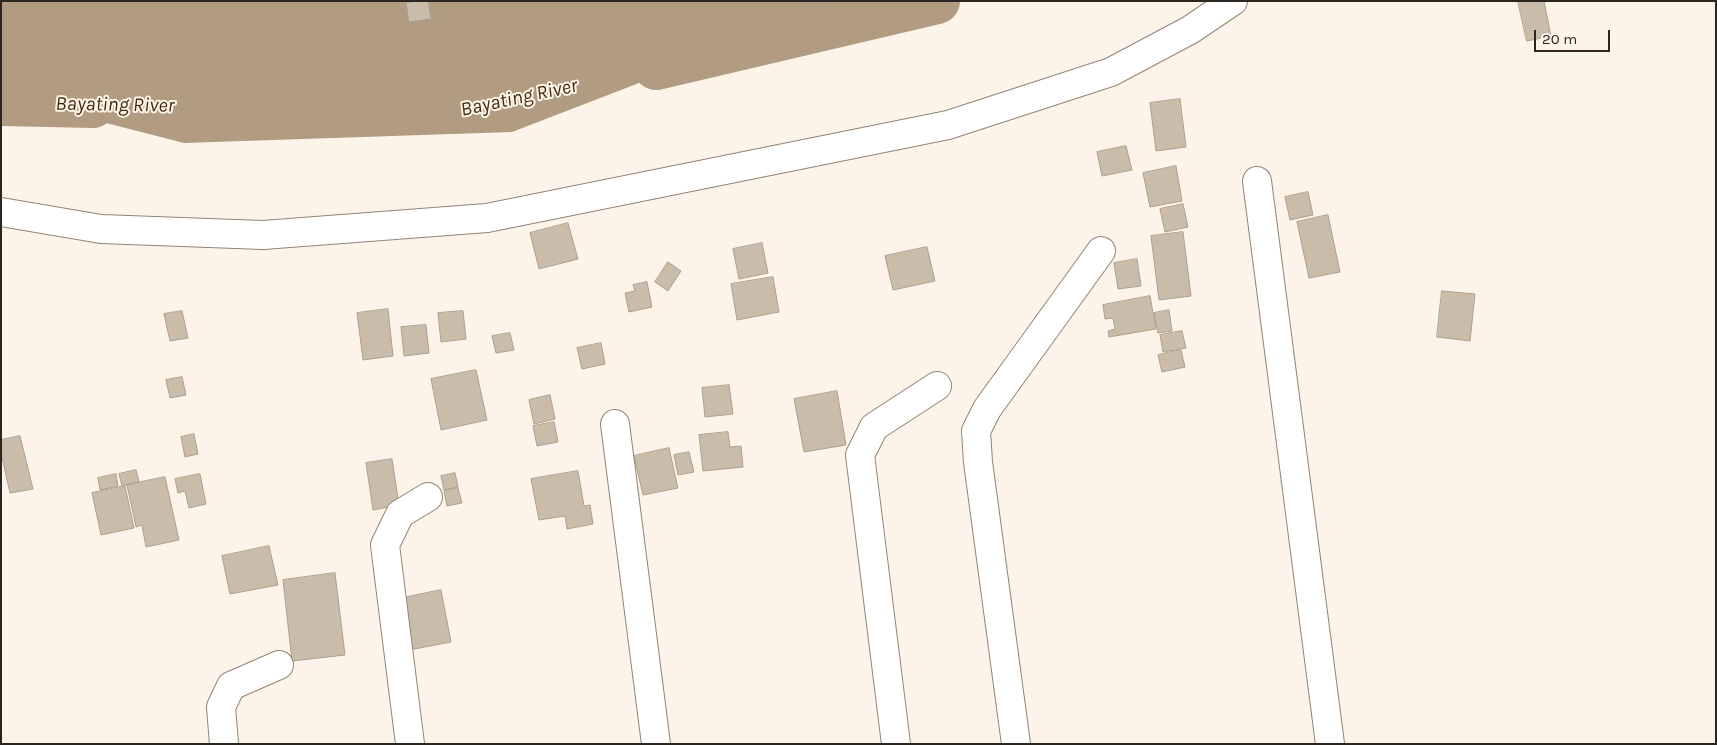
<!DOCTYPE html>
<style>
body{margin:0}
#map{position:relative;width:1717px;height:745px;overflow:hidden;background:#fdf4e9;font-family:Karla,sans-serif}
canvas{display:block}
.frame{position:absolute;inset:0;border:2px solid #2b261f;pointer-events:none}
.scale{position:absolute;left:1534px;top:30px;width:76px;height:22px;box-sizing:border-box;border:2px solid #2b261f;border-top:0;padding-left:6px;font-size:15px;line-height:18px;white-space:nowrap;color:#2b261f;-webkit-text-stroke:4px #fdf4e9;paint-order:stroke}
</style>
<div id="map">
<canvas width="1717" height="745"></canvas>
<div class="frame"></div>
<div class="scale">20 m</div>
</div>
<script>
const ctx = document.querySelector('canvas').getContext('2d');
ctx.lineJoin = 'round';
function paint(path, color) { ctx.fillStyle = color; ctx.fill(path, 'evenodd'); }
function trace(path, color, width, dash) { ctx.strokeStyle = color; ctx.lineWidth = width; ctx.lineCap = dash ? 'butt' : 'round'; ctx.setLineDash(dash || []); ctx.stroke(path); }
function label(font, color, halo, rows, align = 'center') {
  ctx.font = font + ' Karla,sans-serif'; ctx.lineWidth = 4; ctx.setLineDash([]); ctx.textBaseline = 'middle'; ctx.strokeStyle = halo; ctx.fillStyle = color; for (const [text, x, y, turn = 0] of rows) {
    ctx.save(); ctx.translate(x, y); ctx.rotate((+turn || 0) * Math.PI / 180); ctx.textAlign = isNaN(turn) ? turn : align; if (halo) ctx.strokeText(text, 0, 0); ctx.fillText(text, 0, 0); ctx.restore();
  }
}
paint(new Path2D(`
 M1,1H852L512,132L184,143L1,96Z`), '#b19c82');
trace(new Path2D(`
 M656,67L937,1
 M1,103L93,105`), '#b19c82', 46);
const building = new Path2D(`
 M418,1H428L431,19L409,22L406,3Z
 M1518,1H1544L1551,36L1527,41Z
 M1180,99L1186,147L1156,151L1150,103Z
 M1126,146L1132,170L1102,176L1097,152Z
 M1176,166L1182,201L1150,207L1143,173Z
 M1308,192L1313,215L1290,220L1285,197Z
 M1183,204L1188,227L1165,232L1160,209Z
 M1328,215L1340,272L1309,278L1297,222Z
 M568,223L578,259L539,269L530,233Z
 M1183,232L1191,296L1159,300L1151,236Z
 M762,243L768,273L739,279L733,249Z
 M927,247L935,281L893,290L885,256Z
 M1137,259L1141,286L1118,289L1114,263Z
 M668,262L681,271L668,291L655,282Z
 M773,277L779,312L737,320L731,284Z
 M647,282L652,307L629,312L625,293L635,291L633,285Z
 M1442,291L1475,294L1470,341L1437,337Z
 M1150,296L1156,329L1109,337L1108,331L1115,329L1113,318L1105,319L1103,305Z
 M388,309L393,356L363,360L357,313Z
 M1169,310L1172,331L1158,333L1154,313Z
 M182,311L188,338L170,341L164,314Z
 M463,311L466,339L441,342L438,313Z
 M426,325L429,353L404,356L401,327Z
 M1182,331L1186,348L1163,352L1160,335Z
 M510,333L514,350L496,353L492,336Z
 M601,343L605,364L582,369L577,348Z
 M1181,350L1185,367L1162,372L1158,355Z
 M476,370L487,420L441,430L431,379Z
 M182,377L186,395L170,398L166,380Z
 M729,385L733,414L705,417L702,388Z
 M837,391L846,445L804,452L794,399Z
 M550,395L555,419L534,424L529,400Z
 M554,422L558,442L537,446L533,426Z
 M728,432L730,447L741,446L743,467L703,471L699,435Z
 M194,434L198,454L185,457L181,437Z
 M20,436L33,489L10,493L1,453V440Z
 M669,448L678,488L643,495L634,456Z
 M689,452L694,472L678,475L674,455Z
 M392,459L399,505L373,510L366,463Z
 M136,470L139,482L122,486L119,474Z
 M578,471L584,506L590,505L593,524L567,529L565,516L539,520L531,479Z
 M455,473L458,487L444,490L441,476Z
 M116,474L118,486L100,490L98,478Z
 M200,474L206,504L189,508L185,491L178,493L175,479Z
 M165,477L179,540L146,547L142,525L136,527L127,485Z
 M125,486L134,528L101,535L92,493Z
 M458,488L462,503L447,506L444,491Z
 M269,546L278,585L230,594L222,556Z
 M335,573L345,655L292,661L283,580Z
 M441,590L451,642L409,650L398,599Z`);
paint(building, '#cabcaa');
trace(building, '#ad9f8e', 1);
const minor = new Path2D(`
 M1257,181L1330,744
 M1,212L101,229L263,235L487,218L948,125L1111,72L1190,30L1233,1
 M615,424L656,744
 M224,744L221,707L231,686L279,665
 M410,744L385,545L400,514L428,497
 M896,744L860,455L874,427L937,386
 M1016,744L978,462L976,431L987,409L1101,251`);
trace(minor, '#928474', 30);
trace(minor, '#fff', 28);
label('italic 20px', '#442c09', '#fdf4e9', [
 ["Bayating River",519,98,-12],
 ["Bayating River",115,105,1]
]);
</script>
